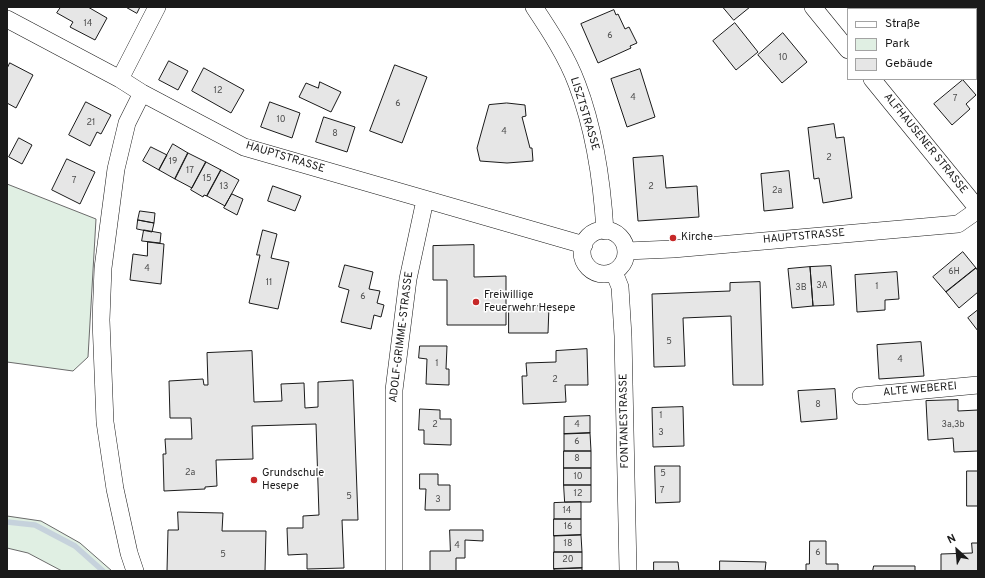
<!DOCTYPE html>
<meta charset="utf-8">
<style>
body{margin:0}
#map{position:relative;width:985px;height:578px;overflow:hidden;background:#fff;font-family:Overpass,sans-serif}
canvas{display:block}
.frame{position:absolute;inset:0;border:8px solid #1a1a1a;pointer-events:none}
.legend{position:absolute;left:847px;top:8px;width:130px;height:72px;box-sizing:border-box;background:#fff;border:1px solid #a3a3a3;margin:0;padding:5px 7px;list-style:none;font-size:12px;color:#1a1a1a}
.legend li{display:flex;align-items:center;gap:8px;height:20px}
.legend b{width:20px;border:1px solid #a3a3a3}
.north{position:absolute;left:937px;top:530px;width:40px;height:40px;-webkit-text-stroke:3px #fff;paint-order:stroke;rotate:334deg;font-size:11px;font-weight:700;line-height:16px;text-align:center;color:#1a1a1a}
.north::after{content:'';display:block;margin:auto;width:14px;height:18px;background:#1a1a1a;clip-path:polygon(50% 0,100% 100%,50% 72%,0 100%)}
</style>
<div id="map">
<canvas width="985" height="578"></canvas>
<div class="frame"></div>
<ul class="legend">
<li><b style="height:5px;background:#fff"></b>Straße</li>
<li><b style="height:11px;background:#e0efe3"></b>Park</li>
<li><b style="height:11px;background:#e6e6e6"></b>Gebäude</li>
</ul>
<div class="north">N</div>
</div>
<script>
const ctx = document.querySelector('canvas').getContext('2d');
ctx.lineJoin = 'round';
function paint(path, color) { ctx.fillStyle = color; ctx.fill(path, 'evenodd'); }
function trace(path, color, width, dash) { ctx.strokeStyle = color; ctx.lineWidth = width; ctx.lineCap = dash ? 'butt' : 'round'; ctx.setLineDash(dash || []); ctx.stroke(path); }
function label(font, color, halo, rows, align = 'center') {
  ctx.font = font + ' Overpass,sans-serif'; ctx.lineWidth = 3; ctx.setLineDash([]); ctx.textBaseline = 'middle'; ctx.strokeStyle = halo; ctx.fillStyle = color; for (const [text, x, y, turn = 0] of rows) {
    ctx.save(); ctx.translate(x, y); ctx.rotate((+turn || 0) * Math.PI / 180); ctx.textAlign = isNaN(turn) ? turn : align; if (halo) ctx.strokeText(text, 0, 0); ctx.fillText(text, 0, 0); ctx.restore();
  }
}
const green = new Path2D(`
 M7,184L96,219L88,357L73,371L7,362Z
 M7,516L41,521L80,543L112,571H62L28,553L7,548Z`);
paint(green, '#e0efe3');
trace(green, '#6a6a6a', 1);
trace(new Path2D(`
 M7,522L35,525L75,546L103,571`), '#c6d2dc', 5.5);
const building = new Path2D(`
 M61,7H88L107,18L95,40L70,27L73,22L57,13Z
 M126,7H140L137,13Z
 M723,7H750L734,20Z
 M614,10L616,15L618,14L625,29L629,27L637,43L630,46L631,48L598,63L581,24Z
 M735,23L758,52L736,70L713,41Z
 M783,33L807,62L782,83L758,55Z
 M169,61L188,71L178,90L159,80Z
 M10,63L33,75L16,108L7,103V69Z
 M395,65L427,77L402,143L370,131Z
 M204,68L244,90L231,113L192,91Z
 M640,69L655,117L627,127L611,79Z
 M963,80L976,95L966,104L970,109L952,125L934,104Z
 M320,82L341,92L331,112L299,97L306,83L318,88Z
 M86,102L111,115L101,134L97,132L90,146L69,135Z
 M270,102L300,113L292,138L261,127Z
 M507,103L525,105L526,116L522,117L530,148H532L533,161L507,163L480,161L477,148L489,105Z
 M324,117L355,127L347,152L316,142Z
 M834,124L836,138L844,137L852,198L823,203L819,178L814,179L808,128Z
 M19,138L32,145L22,164L9,157Z
 M173,144L188,153L175,179L159,170Z
 M151,147L167,155L159,170L143,161Z
 M188,153L206,162L192,188L175,179Z
 M663,156L666,188L697,186L699,217L638,221L633,158Z
 M67,159L95,172L80,204L52,190Z
 M206,162L221,170L207,196L204,195L203,197L191,190Z
 M221,170L239,180L225,206L207,196Z
 M789,171L793,208L764,211L761,174Z
 M273,186L301,196L295,211L268,201Z
 M232,194L243,199L237,215L224,208Z
 M140,211L155,213L154,223L138,220Z
 M138,220L154,223L152,232L137,229Z
 M144,230L161,233L160,243L142,241Z
 M263,230L277,234L271,258L289,262L278,309L249,303L260,255H257Z
 M148,242L164,244L161,284L130,280L133,254L147,256Z
 M474,245V277L506,276V325H447V280H433V246Z
 M963,252L976,268L946,292L933,277Z
 M345,265L373,272L369,289L380,291L377,303L384,305L381,317L374,315L371,329L341,322L349,290L339,287Z
 M831,266L834,305L813,306L810,267Z
 M810,267L813,306L792,308L788,269Z
 M976,268L978,271V292L959,308L946,292Z
 M897,272L899,299L885,300V310L857,312L855,275Z
 M760,282L763,385H733L731,316L683,318L685,366L654,367L652,294L730,291V283Z
 M509,305L549,306L548,333H509Z
 M978,310V331L968,318Z
 M921,342L924,376L879,379L877,345Z
 M420,346H447L446,369H449V385L426,384L427,359L419,358Z
 M587,349L588,385H565L566,402L523,404L522,376H527L526,363L556,362V351Z
 M252,351L254,402L282,401L281,384L304,383L305,408L318,407V382L353,380L358,520H342L344,568L307,569V554L288,555L287,528H303V516L319,515L316,424L252,426L253,459L216,460L217,486L205,487V489L164,491L163,454H166L165,439H192L191,418H170L169,381L203,379L204,385H208L207,353Z
 M835,389L837,419L801,422L798,391Z
 M958,400V411L978,410V451L954,452L953,438L928,440L926,401Z
 M683,407L684,446L653,447L652,408Z
 M420,409L440,410V419H451V445L424,444V430H419Z
 M590,416V433L564,434V417Z
 M590,433L591,451H564V434Z
 M564,451H591V468H564Z
 M655,466H680V502L656,503Z
 M564,468H591V485H564Z
 M967,471H978V506H967Z
 M420,474H438V485H450V510H425L426,489H420Z
 M564,485H591V502H565Z
 M581,502V519H554V503Z
 M178,512L223,513L222,531H266L265,571H167L168,530H178Z
 M554,519H581V535L554,536Z
 M450,530H483V541L465,540V558H456V571H430V551H450Z
 M581,535L582,552H554V536Z
 M810,541H826V564H838V571H806V564H809Z
 M972,543H978V571H941V554L972,553Z
 M554,552H582V568L554,569Z
 M720,561L766,562L765,571H720Z
 M654,562H678L679,571H654Z
 M874,566H915V571H873Z
 M582,568V571H554V569Z`);
paint(building, '#e6e6e6');
trace(building, '#1a1a1a', 1);
const street = new Path2D(`
 M534,7C550,31 567,57 577,84C595,131 602,181 605,231
 M813,7L848,50
 M7,19L120,79L142,93L244,147L584,245
 M120,79L157,7
 M872,79L978,209
 M582 252a22 22 0 1 1 44 0a22 22 0 1 1-44 0Z
 M626,251L673,249L958,224L978,210
 M614,272L620,287L623,336L628,571
 M861,396L978,385
 M135,571L129,553L115,489L105,422L101,320L103,268L116,169L127,123L142,93
 M394,571V390L408,279L425,200`);
trace(street, '#1a1a1a', 18);
trace(street, '#fff', 17);
for (const [x, y, r, color] of [
 [673,238,4,"#c62828"],
 [476,302,4,"#c62828"],
 [254,480,4,"#c62828"]
]) { const dot = new Path2D(); dot.arc(x, y, r, 0, 2 * Math.PI); ctx.fillStyle = color; ctx.fill(dot); trace(dot, '#fff', 1.5); }
label('9px', '#4d4d4d', null, [
 ["14",88,24],
 ["6",610,36],
 ["10",783,58],
 ["12",218,91],
 ["4",633,98],
 ["7",955,99],
 ["6",398,104],
 ["10",281,120],
 ["21",91,123],
 ["4",504,132],
 ["8",335,134],
 ["2",829,158],
 ["19",173,162],
 ["17",190,171],
 ["15",207,179],
 ["7",74,181],
 ["13",224,187],
 ["2",651,187],
 ["2a",777,191],
 ["4",147,269],
 ["6H",954,272],
 ["11",269,283],
 ["3A",822,286],
 ["1",877,287],
 ["3B",801,288],
 ["6",363,297],
 ["5",669,342],
 ["4",900,360],
 ["1",437,364],
 ["2",555,380],
 ["8",818,405],
 ["1",661,416],
 ["2",435,425],
 ["4",577,425],
 ["3a,3b",953,425],
 ["3",661,433],
 ["6",577,442],
 ["8",577,459],
 ["2a",190,473],
 ["5",663,474],
 ["10",578,477],
 ["7",662,491],
 ["12",578,494],
 ["5",349,497],
 ["3",438,500],
 ["14",567,511],
 ["16",568,527],
 ["18",568,544],
 ["4",457,546],
 ["6",818,553],
 ["5",223,555],
 ["20",568,560]
]);
label('11px', '#1a1a1a', '#fff', [
 ["LISZTSTRASSE",584,114,73],
 ["ALFHAUSENER STRASSE",925,144,51],
 ["HAUPTSTRASSE",285,158,17],
 ["HAUPTSTRASSE",804,237,-5],
 ["ADOLF-GRIMME-STRASSE",402,337,-83],
 ["ALTE WEBEREI",920,390,-5],
 ["FONTANESTRASSE",625,421,-91]
]);
label('11px', '#1a1a1a', '#fff', [
 ["Kirche",681,238],
 ["Freiwillige",484,296],
 ["Feuerwehr Hesepe",484,309],
 ["Grundschule",262,474],
 ["Hesepe",262,487]
], 'left');
</script>
